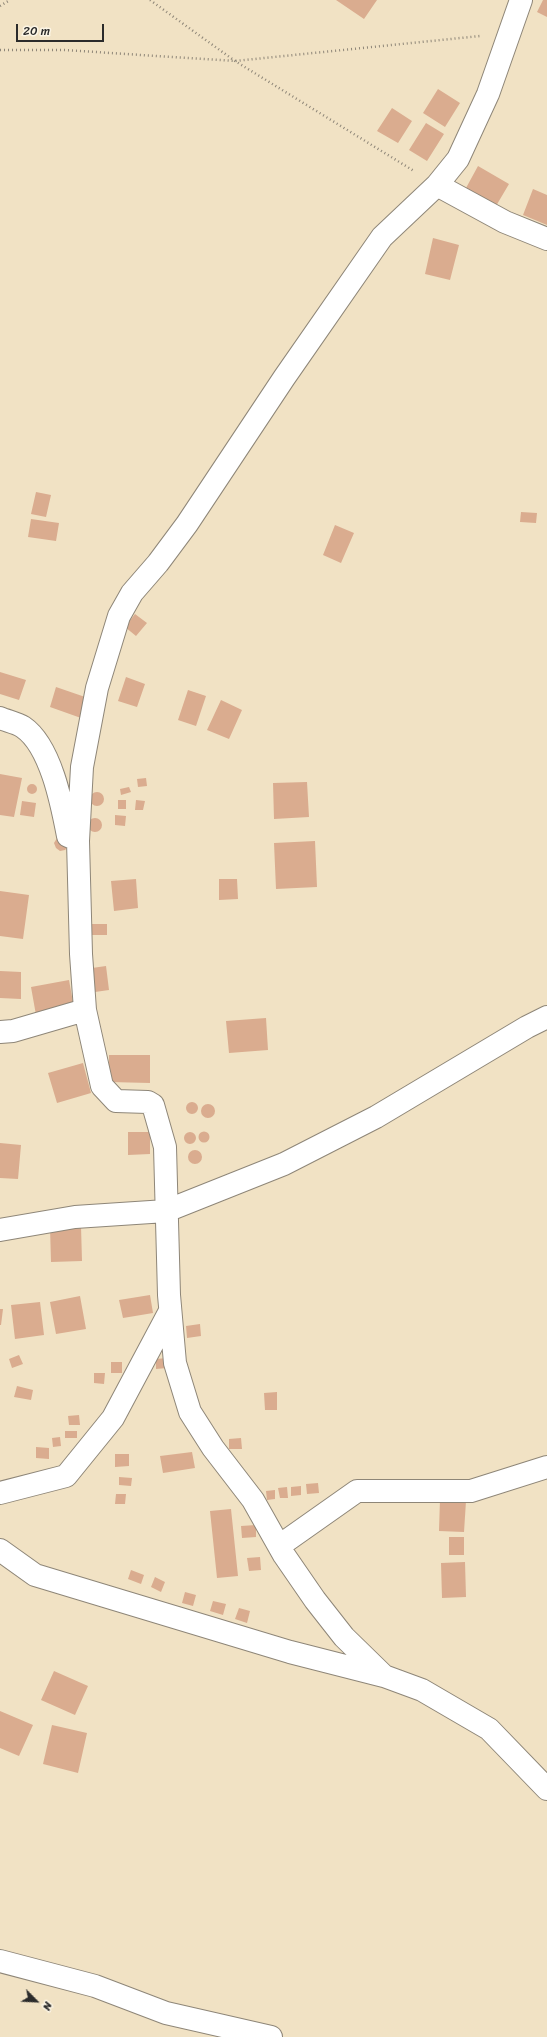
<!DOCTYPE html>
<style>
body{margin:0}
#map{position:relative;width:547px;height:2037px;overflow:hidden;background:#f1e2c4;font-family:Sriracha,sans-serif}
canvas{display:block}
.north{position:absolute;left:16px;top:1981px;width:40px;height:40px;-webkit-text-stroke:3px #fcf5e5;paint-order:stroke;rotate:114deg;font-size:11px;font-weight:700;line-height:16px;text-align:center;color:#2b2b2b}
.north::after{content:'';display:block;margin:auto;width:14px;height:18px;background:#2b2b2b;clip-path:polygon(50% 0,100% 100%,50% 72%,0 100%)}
.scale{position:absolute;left:16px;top:24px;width:88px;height:18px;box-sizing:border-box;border:2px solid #2b2b2b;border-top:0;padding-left:5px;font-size:12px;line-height:14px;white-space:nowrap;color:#2b2b2b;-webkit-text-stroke:3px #fcf5e5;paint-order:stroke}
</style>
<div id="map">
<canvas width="547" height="2037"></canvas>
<div class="north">N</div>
<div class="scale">20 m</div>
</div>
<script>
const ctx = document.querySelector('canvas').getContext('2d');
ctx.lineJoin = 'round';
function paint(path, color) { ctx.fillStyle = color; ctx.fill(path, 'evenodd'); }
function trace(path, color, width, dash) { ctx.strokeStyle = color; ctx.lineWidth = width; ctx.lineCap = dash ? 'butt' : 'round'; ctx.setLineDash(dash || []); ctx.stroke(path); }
paint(new Path2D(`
 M336,0H377L364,19Z
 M543,0H547V17L537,12Z
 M438,89L460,103L445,127L423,113Z
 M392,108L412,121L398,143L377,131Z
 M426,123L444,134L427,161L409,150Z
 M478,166L509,184L496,206L466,188Z
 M533,189L547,195V225L523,215Z
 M433,238L459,245L450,280L425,274Z
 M36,492L51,495L46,517L31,514Z
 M521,512L537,513L536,523L520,522Z
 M31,519L59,523L56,541L28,537Z
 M335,525L354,533L341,563L323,555Z
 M135,614L147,623L136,636L125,627Z
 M0,672L26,680L19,700L0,694Z
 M126,677L145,684L137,707L118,701Z
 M56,687L88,698L81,718L50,707Z
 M188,690L206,696L196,726L178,720Z
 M221,700L242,710L229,739L207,730Z
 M0,774L22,778L14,817L0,815Z
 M146,778L147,786L138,787L137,779Z
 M307,782L309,817L274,819L273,783Z
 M27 789a5 5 0 1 1 10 0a5 5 0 1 1-10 0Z
 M129,787L131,792L121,795L120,789Z
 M90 799a7 7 0 1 1 14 0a7 7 0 1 1-14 0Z
 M118,800H126V809H118Z
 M136,800L145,801L143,810H135Z
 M22,801L36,803L34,817L20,815Z
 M115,815L126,816L125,826L115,825Z
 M88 825a7 7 0 1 1 14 0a7 7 0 1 1-14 0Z
 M57,838L69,846L65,850L60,851L56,848L54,843Z
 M315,841L317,887L276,889L274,843Z
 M136,879L138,908L114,911L111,881Z
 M219,879H237L238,899L219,900Z
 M0,891L29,895L23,939L0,936Z
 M89,924H107V935H89Z
 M106,966L109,990L88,993L85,969Z
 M0,971L21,972V999L0,998Z
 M69,980L74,1008L36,1015L31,987Z
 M266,1018L268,1050L229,1053L226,1021Z
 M109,1055H150V1083L109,1082Z
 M83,1063L91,1093L57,1103L48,1073Z
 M186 1108a6 6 0 1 1 12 0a6 6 0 1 1-12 0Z
 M201 1111a7 7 0 1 1 14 0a7 7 0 1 1-14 0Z
 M198.5 1137a5.5 5.5 0 1 1 11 0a5.5 5.5 0 1 1-11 0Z
 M184 1138a6 6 0 1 1 12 0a6 6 0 1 1-12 0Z
 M128,1132H150V1154L128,1155Z
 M0,1143L21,1145L18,1179L0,1178Z
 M188 1157a7 7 0 1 1 14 0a7 7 0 1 1-14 0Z
 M81,1226L82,1261L51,1262L50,1227Z
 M150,1295L153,1313L123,1318L119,1300Z
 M80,1296L86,1329L56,1334L50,1302Z
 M40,1302L44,1335L15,1339L11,1305Z
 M0,1309H3L1,1325H0Z
 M200,1324L201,1336L187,1338L186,1326Z
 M19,1355L23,1364L12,1368L9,1359Z
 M167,1358V1368L156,1369V1359Z
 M111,1362H122V1373H111Z
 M94,1373H105L104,1384L94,1383Z
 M17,1386L33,1390L31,1400L14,1397Z
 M277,1392V1410H265L264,1393Z
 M79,1415L80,1425H69L68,1416Z
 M65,1431H77V1438H65Z
 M60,1437L61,1446L53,1447L52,1438Z
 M241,1438L242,1449H229V1439Z
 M36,1447L49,1448V1459L36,1458Z
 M192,1452L195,1468L163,1473L160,1456Z
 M115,1454H129V1466L115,1467Z
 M119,1477L132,1478L131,1486L119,1485Z
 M318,1483L319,1493L307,1494L306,1484Z
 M301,1486V1495L291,1496V1487Z
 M287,1487L288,1498H280L278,1488Z
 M275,1490V1499L267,1500L266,1491Z
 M116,1494H126L125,1504H115Z
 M440,1499L466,1501L464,1532L439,1531Z
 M231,1509L238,1576L217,1578L210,1511Z
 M256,1525V1537L242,1538L241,1526Z
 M449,1537H464V1555H449Z
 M260,1557L261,1570L249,1571L247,1558Z
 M465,1562L466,1597L442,1598L441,1563Z
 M131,1570L144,1575L141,1584L128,1579Z
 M155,1577L165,1582L161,1592L151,1587Z
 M185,1592L196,1595L193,1606L182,1603Z
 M213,1601L226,1604L223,1615L210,1611Z
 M239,1608L250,1611L247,1623L235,1619Z
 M54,1671L88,1686L75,1715L41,1700Z
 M0,1711L33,1725L19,1756L0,1748Z
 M52,1725L87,1733L78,1773L43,1764Z`), '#daac8f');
const street = new Path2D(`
 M437,185L505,222L547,239
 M0,718C7,721 17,723 23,727C51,746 62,805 68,836L75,839
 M0,1032L13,1031L85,1010
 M0,1230L75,1217L166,1211L284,1164L376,1117L527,1027L547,1017
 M0,1493L66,1476L113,1418L170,1311
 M279,1546L357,1491H471L547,1467
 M0,1550L35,1575L290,1652L384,1676L422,1690L489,1729L547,1789
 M384,1676L344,1637L315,1600L284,1555L253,1500L213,1448L190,1412L175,1363L169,1295L165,1147L153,1105L148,1102L116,1101L102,1086L85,1010L81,954L78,841L82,767L97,688L119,616L132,593L158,563L187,524L284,378L382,237L437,185L458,159L488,94L521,0
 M0,1961L95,1986L166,2013L271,2037`);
trace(street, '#8e8678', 24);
trace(new Path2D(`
 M150,0L235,61L414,171
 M0,6L10,0
 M0,50H64L235,61L480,36`), '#8e8678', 2.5, [1, 3]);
trace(street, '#fff', 22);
</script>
